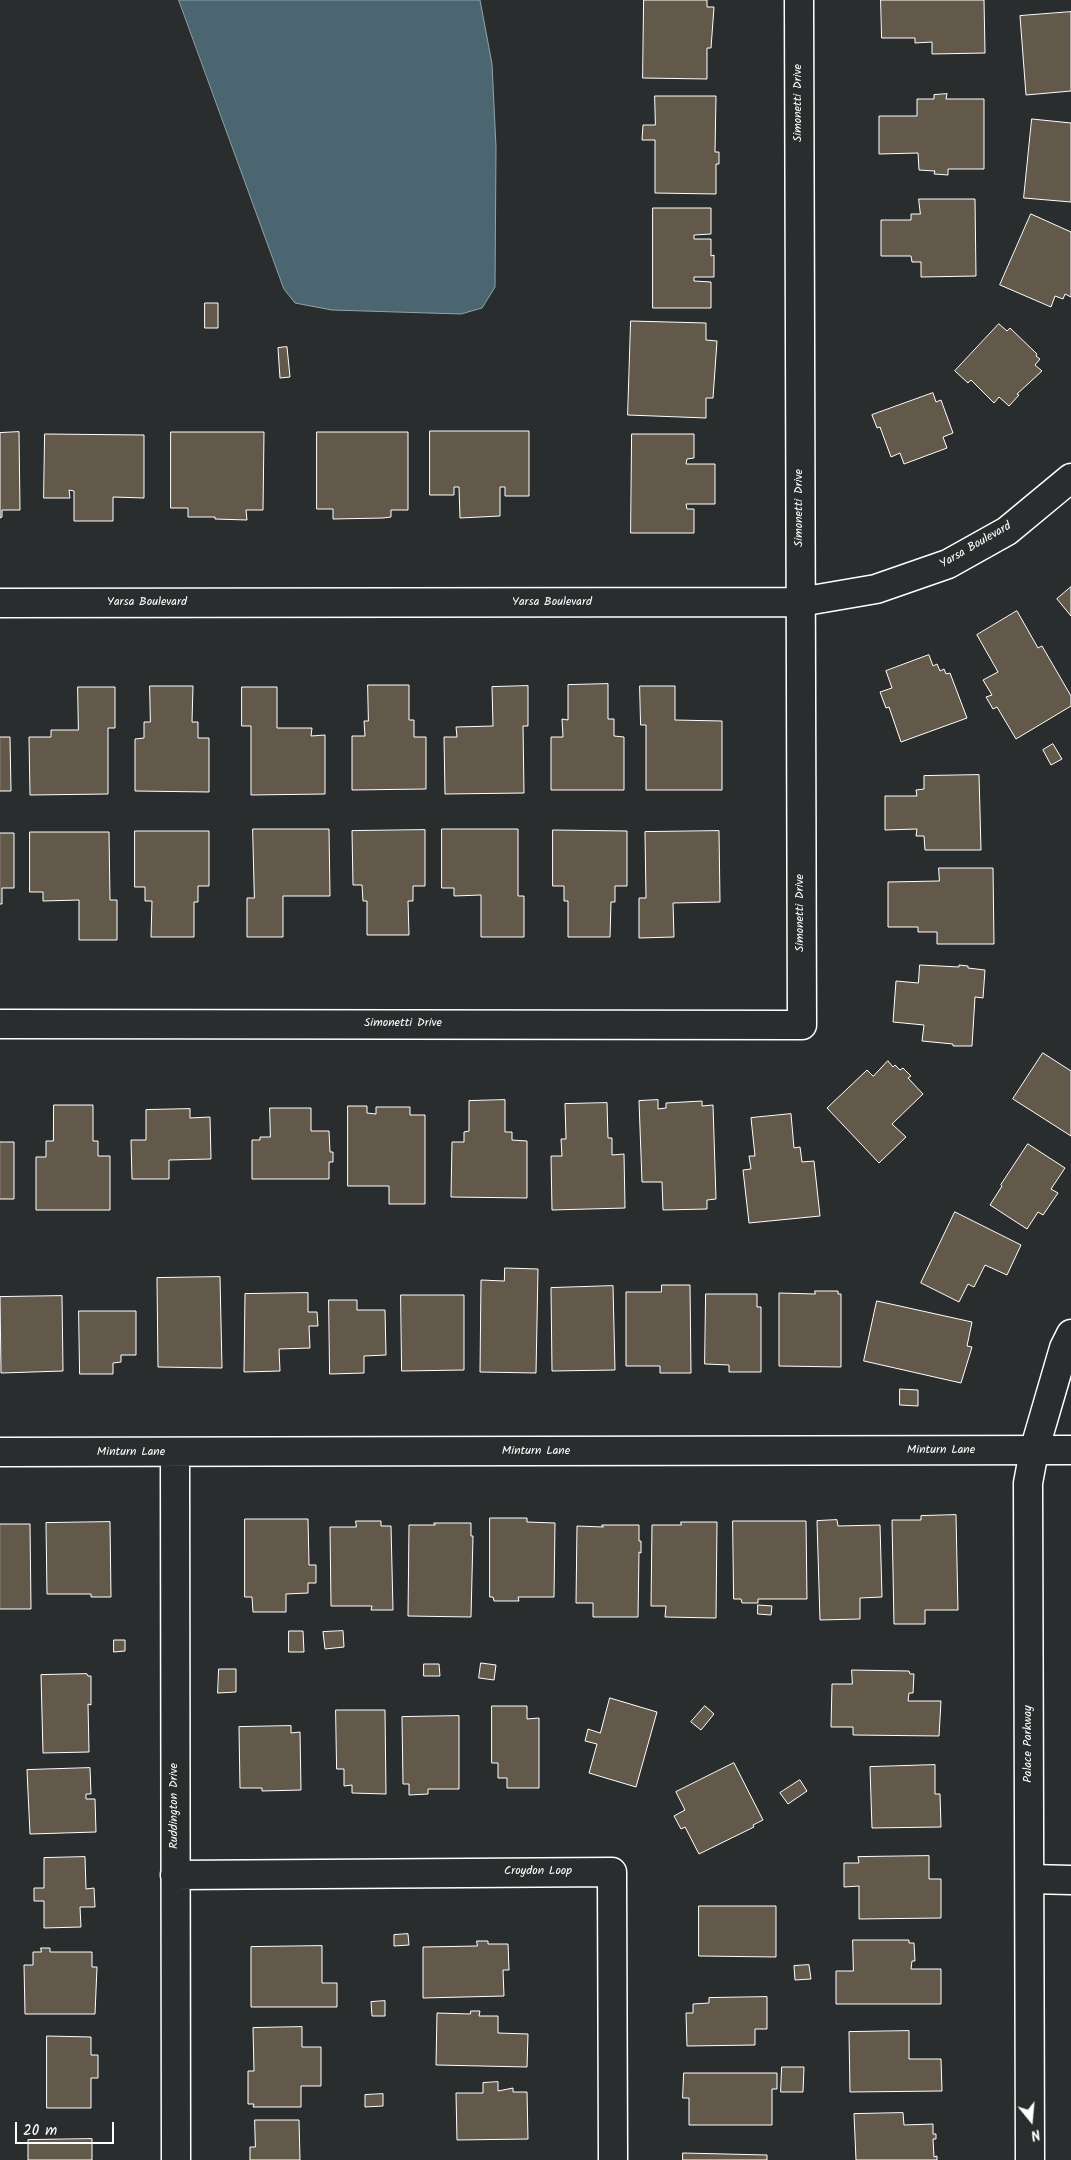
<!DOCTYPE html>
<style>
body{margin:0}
#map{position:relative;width:1071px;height:2160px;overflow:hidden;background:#2a2d2e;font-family:Kalam,sans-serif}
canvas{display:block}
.north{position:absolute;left:1006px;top:2095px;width:50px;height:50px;-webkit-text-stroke:4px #2a2d2e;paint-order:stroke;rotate:163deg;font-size:14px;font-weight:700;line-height:20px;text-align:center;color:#fff}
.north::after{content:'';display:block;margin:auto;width:18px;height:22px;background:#fff;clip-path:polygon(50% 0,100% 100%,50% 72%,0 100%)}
.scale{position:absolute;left:15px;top:2122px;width:99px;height:22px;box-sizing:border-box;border:2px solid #fff;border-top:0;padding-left:6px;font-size:15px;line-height:18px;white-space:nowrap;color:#fff;-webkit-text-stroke:4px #2a2d2e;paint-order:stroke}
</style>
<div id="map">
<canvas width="1071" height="2160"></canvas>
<div class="north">N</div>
<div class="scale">20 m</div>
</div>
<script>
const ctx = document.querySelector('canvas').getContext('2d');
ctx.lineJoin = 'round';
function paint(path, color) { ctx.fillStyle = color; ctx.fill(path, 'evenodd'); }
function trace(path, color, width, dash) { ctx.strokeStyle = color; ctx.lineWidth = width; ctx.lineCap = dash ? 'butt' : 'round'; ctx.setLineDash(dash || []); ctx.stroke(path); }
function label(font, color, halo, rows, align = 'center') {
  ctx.font = font + ' Kalam,sans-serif'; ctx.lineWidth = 4; ctx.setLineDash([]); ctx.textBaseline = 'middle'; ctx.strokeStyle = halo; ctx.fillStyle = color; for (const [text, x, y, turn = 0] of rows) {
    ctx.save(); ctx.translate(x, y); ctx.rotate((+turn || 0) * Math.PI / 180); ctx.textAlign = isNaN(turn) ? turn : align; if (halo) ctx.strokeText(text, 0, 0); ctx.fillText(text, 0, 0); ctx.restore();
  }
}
const water = new Path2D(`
 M179,0H480L492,64L496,147L495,287L482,308L461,314L332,310L295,303L284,289Z`);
paint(water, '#4b6670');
trace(water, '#93a3a9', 1);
const building = new Path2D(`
 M644,0H707V7H714L711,48H707V79L643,78Z
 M881,0H984L985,53L932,54V42L915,43V38H882Z
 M1071,12V91L1026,95L1020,16Z
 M947,94L946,99H984V169H948V175L934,174L935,171L919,170L918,153L879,154V116H917V99H934V95Z
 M655,96H716L715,152H719V164H716V194L655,193V140H642L643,125H655Z
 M1032,119L1071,123V202L1024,198Z
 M919,199H975L976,276L921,277V262H912L911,256H881V220H911V214H920Z
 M653,208H711V234L694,235V239H711V256L714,255V277H694V281L711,282V308H653Z
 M1031,214L1071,232V297L1065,294L1063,299L1055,296L1051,307L1000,285Z
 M205,303H218V328H205Z
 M631,321L706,323V340L717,341L713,398H706V418L628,415Z
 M999,324L1007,331L1010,328L1037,354L1036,356L1040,359L1035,365L1042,371L1017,394L1019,395L1009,406L999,397L994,403L971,380L968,383L955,371Z
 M287,347L290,377L280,378L278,348Z
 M933,393L936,402L941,400L953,433L943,437L947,448L904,464L900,453L891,457L880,427L877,428L872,415Z
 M430,431H529V496H505V487H500V516L460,518L459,487H454V495H430Z
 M19,432L20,510H2V517L0,518V433Z
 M171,432H264L263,510H246L247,520L215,519V517H188V508H171Z
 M317,432H408V510H391V517L383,518L333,519V509H317Z
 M45,434L144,435V498L113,497V521H74V491L69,490L70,498H44Z
 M632,434H694V458L687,459L686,464H715V504H686L687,509H694V533H631Z
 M1071,587V616L1057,599Z
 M1017,611L1038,648L1042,646L1071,696V706L1016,739L997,707L993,709L986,697L992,695L983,680L998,672L977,635Z
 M929,655L933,666L937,664L940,671L944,669L946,674L950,673L967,718L901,742L889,707L886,708L880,692L892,688L886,671Z
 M608,684V719H614V736L624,737V790H551V737H563L562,719L568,720V685Z
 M368,685H409V720H414V737H426V789L352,790V736H365L364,721H368Z
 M150,686H193L192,722H198V738H209V792L135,791V739L144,738V722H150Z
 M528,686V726H523L524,793L445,794L444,737H457L456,727L493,726L492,687Z
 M640,686H675V720L722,721V790H646V725H641Z
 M78,687H115V728H108V794L30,795L29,737H51V730H78Z
 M242,687H277V728H312L311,736L325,735V794L251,795V726H242Z
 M0,737H10L11,791H0Z
 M1053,744L1062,759L1051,765L1043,750Z
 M979,775L981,850H925L924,836H916L917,829L885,830V796H917L916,790L924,789V776Z
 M253,829H329L330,896H283V937H247V898H254Z
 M442,829H518V896H524V937H481V895L454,896V888H442Z
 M425,830V886H413V901H408L409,935H367V901H363L362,885H353L352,831Z
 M553,830L627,831V886H615V902H611L610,937H568V901H564V886H553Z
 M135,831H209V886H198V902H194V937H151L152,901H145V887H135Z
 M719,831L720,902L673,903L674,937L639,938V898H646L645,832Z
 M30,832H109L110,900H117V940H79V900L43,901V892H30Z
 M0,833H14V888H2V904H0Z
 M939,868H993L994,944H937V932H918V927H888V882L939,881Z
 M920,965L959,967V965L968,966V968L985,970L983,998L975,997L972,1046H953V1044L922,1041L924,1025L893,1022L896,981L918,983Z
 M1043,1053L1071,1071V1136L1013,1099Z
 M888,1061L893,1067L895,1065L900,1070L903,1068L911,1076L908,1078L923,1094L892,1124L906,1137L879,1163L827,1108L867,1070L873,1076Z
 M505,1100V1132H512V1140L527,1141V1198L451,1197L452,1142H464V1132L469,1131V1101Z
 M658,1100V1109L666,1108V1103L702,1101V1106L713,1105L716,1199L707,1200V1209L663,1210L662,1182H642L639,1101Z
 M607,1103L608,1138H612V1155L624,1154L625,1208L552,1210L551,1156H562L561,1139H566L565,1104Z
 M54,1105H93V1141H98V1156H110V1210H36V1157H46V1141H53Z
 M348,1106H367V1113L376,1114V1107H410V1115H425V1204H389V1186H348Z
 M270,1108H311V1131H329L330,1152H333V1162H329V1179H252V1140H260V1137H270Z
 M190,1109V1118L210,1117L211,1159L169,1160V1179H132L131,1140H146V1110Z
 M791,1114L794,1148L800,1147L802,1162L814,1161L820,1216L749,1223L743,1170L751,1169L749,1156H755L751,1118Z
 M0,1142H14V1199H0Z
 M1028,1144L1065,1168L1051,1189L1058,1193L1043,1215L1038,1212L1027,1229L990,1205L1002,1186L1001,1185Z
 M955,1212L1021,1245L1007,1275L985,1265L974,1287L968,1284L959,1302L921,1283Z
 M505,1268L538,1269L536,1373L480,1372L481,1280L504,1281Z
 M220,1277L222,1368L158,1367L157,1278Z
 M662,1285H690L691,1373H660V1366H626V1292H661Z
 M613,1286L615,1370L552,1371L551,1288Z
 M815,1291H838V1294H841V1367L779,1366V1293L815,1294Z
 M308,1293V1312H317L318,1326H309L310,1348L279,1349L280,1371L244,1372L245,1294Z
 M706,1294H757V1307H761V1372H729V1365L705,1364Z
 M401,1295H464V1370L402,1371Z
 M62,1296L63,1371L1,1373L0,1297Z
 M329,1300H357V1310H385L386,1355L364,1356V1373L330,1374Z
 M877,1301L972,1322L967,1346L972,1347L961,1383L864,1361Z
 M79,1311H136V1355H121V1362L113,1363V1374H80Z
 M900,1389L918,1390V1406L900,1405Z
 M956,1515L958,1610H925V1624H894L892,1520H921V1516Z
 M490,1518H527V1522L555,1523L554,1597H518L519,1601H494L493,1597H490Z
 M245,1519H308L309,1565H316V1583H308V1593L286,1594V1612H253L252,1597H245Z
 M837,1520L838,1526L880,1525L882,1597L860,1598V1619L820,1620L817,1521Z
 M356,1521H381V1526H391L393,1610H371L372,1606H331L330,1527H356Z
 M733,1521H806L807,1599H758V1603H742L741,1599H734Z
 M110,1522L111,1597H91V1594H47L46,1523Z
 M681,1522H717L716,1618L665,1617L666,1606H651L652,1525H681Z
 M434,1523H471V1536H473L471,1617L408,1616L409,1525H435Z
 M0,1524H30L31,1609H0Z
 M602,1525H639V1541H641V1553L639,1552L638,1617H593V1603H576L577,1526L603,1527Z
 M758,1605L772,1606L771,1615L758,1614Z
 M289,1631H303L304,1652H289Z
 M343,1631L344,1647L325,1649L323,1632Z
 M114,1640H125V1651L114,1652Z
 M481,1663L496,1665L494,1680L479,1678Z
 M424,1664H439L440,1676H424Z
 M219,1669H236V1692L218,1693Z
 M852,1670L909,1671L910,1674H914L913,1693H909L908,1701H941L939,1736L853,1735V1727H831L832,1684H852Z
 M87,1674L88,1676H91V1705L88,1704L89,1752L43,1753L41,1675Z
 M610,1698L657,1712L636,1787L589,1773L597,1744L585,1741L588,1729L600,1733Z
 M492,1706H527V1719L539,1718V1788H507V1778H498V1763H492Z
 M705,1706L714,1714L701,1730L691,1722Z
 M336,1710H385L386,1794L352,1793V1785L344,1786V1769H337Z
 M459,1716V1789H428V1794L409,1795V1784H403L402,1717Z
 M291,1726V1733L300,1732L301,1790L262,1791V1788H240L239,1727Z
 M734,1763L763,1820L753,1825L754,1827L699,1854L685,1827L681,1829L674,1816L685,1810L676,1792Z
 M935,1765V1794H940L941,1827L872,1828L870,1767Z
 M90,1768L91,1794H86V1799H95L96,1832L30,1834L27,1770Z
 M800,1780L807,1791L788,1804L780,1793Z
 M929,1856V1879H941V1918L859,1919V1886L844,1887V1863H859L858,1857Z
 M85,1857L86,1889L94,1888L95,1907H80L81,1927L44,1928V1901H34V1888H44V1858Z
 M699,1906H776V1957L699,1956Z
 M408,1934L409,1945L394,1946V1935Z
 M853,1940H909V1943H914L915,1961H912L911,1969H941V2004H836V1971H853Z
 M477,1941H488V1944H508L509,1970H503L504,1996L423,1998V1947L477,1946Z
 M322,1946V1983H337V2007H251V1947Z
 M41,1948H50V1952H92V1967H97L95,2014H25L24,1965H33V1952H41Z
 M809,1965L811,1979L795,1980L794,1966Z
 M767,1997V2029H755V2045L687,2046L686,2013H693V2004L709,2003V1998Z
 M385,2001V2016H372L371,2002Z
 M471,2011H480L479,2016H498V2033L528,2034L527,2067L436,2065L437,2013L470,2014Z
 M302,2027V2047H321V2086H301V2107H253L254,2104H248V2071H254L253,2028Z
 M909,2031V2059H941L942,2091L850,2092L849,2032Z
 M47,2036L91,2037V2055H98V2078H91V2108H47Z
 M782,2067H804L803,2092H781Z
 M684,2073H777V2089H772V2125H689V2098H683Z
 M498,2082V2091L513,2088V2092H527L528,2139L457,2140L456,2093H483V2083Z
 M383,2094V2106L365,2107V2095Z
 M903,2113L904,2125L933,2124V2134H936V2139H933L934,2157L937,2156V2160H856L854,2114Z
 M255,2120H299L300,2160H250V2147H255Z
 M92,2139V2160H28V2140Z
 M683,2153L767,2155V2160H683Z`);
paint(building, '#63594b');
trace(building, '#fff', 1);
const minor = new Path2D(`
 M0,603L800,602L876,589L948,564L1007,531L1071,478
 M0,1024L802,1025L799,0
 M0,1452L1071,1450
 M175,1453L176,2160
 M175,1875L612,1872L613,2160
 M1030,1879L1071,1880`);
const tertiary = new Path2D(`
 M1030,2160L1028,1483L1034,1451L1064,1348L1071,1334`);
trace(minor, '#fff', 31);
trace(tertiary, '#fff', 31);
trace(minor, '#2a2d2e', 28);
trace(tertiary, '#2a2d2e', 28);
label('12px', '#fff', '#2a2d2e', [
 ["Simonetti Drive",799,103,-90],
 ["Simonetti Drive",800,508,-90],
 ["Yarsa Boulevard",976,546,-30],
 ["Yarsa Boulevard",147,603],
 ["Yarsa Boulevard",552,603],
 ["Simonetti Drive",801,913,-90],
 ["Simonetti Drive",403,1024],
 ["Minturn Lane",941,1451],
 ["Minturn Lane",536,1452],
 ["Minturn Lane",131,1453],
 ["Palace Parkway",1029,1744,-90],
 ["Ruddington Drive",175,1806,-90],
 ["Croydon Loop",538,1872]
]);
</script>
